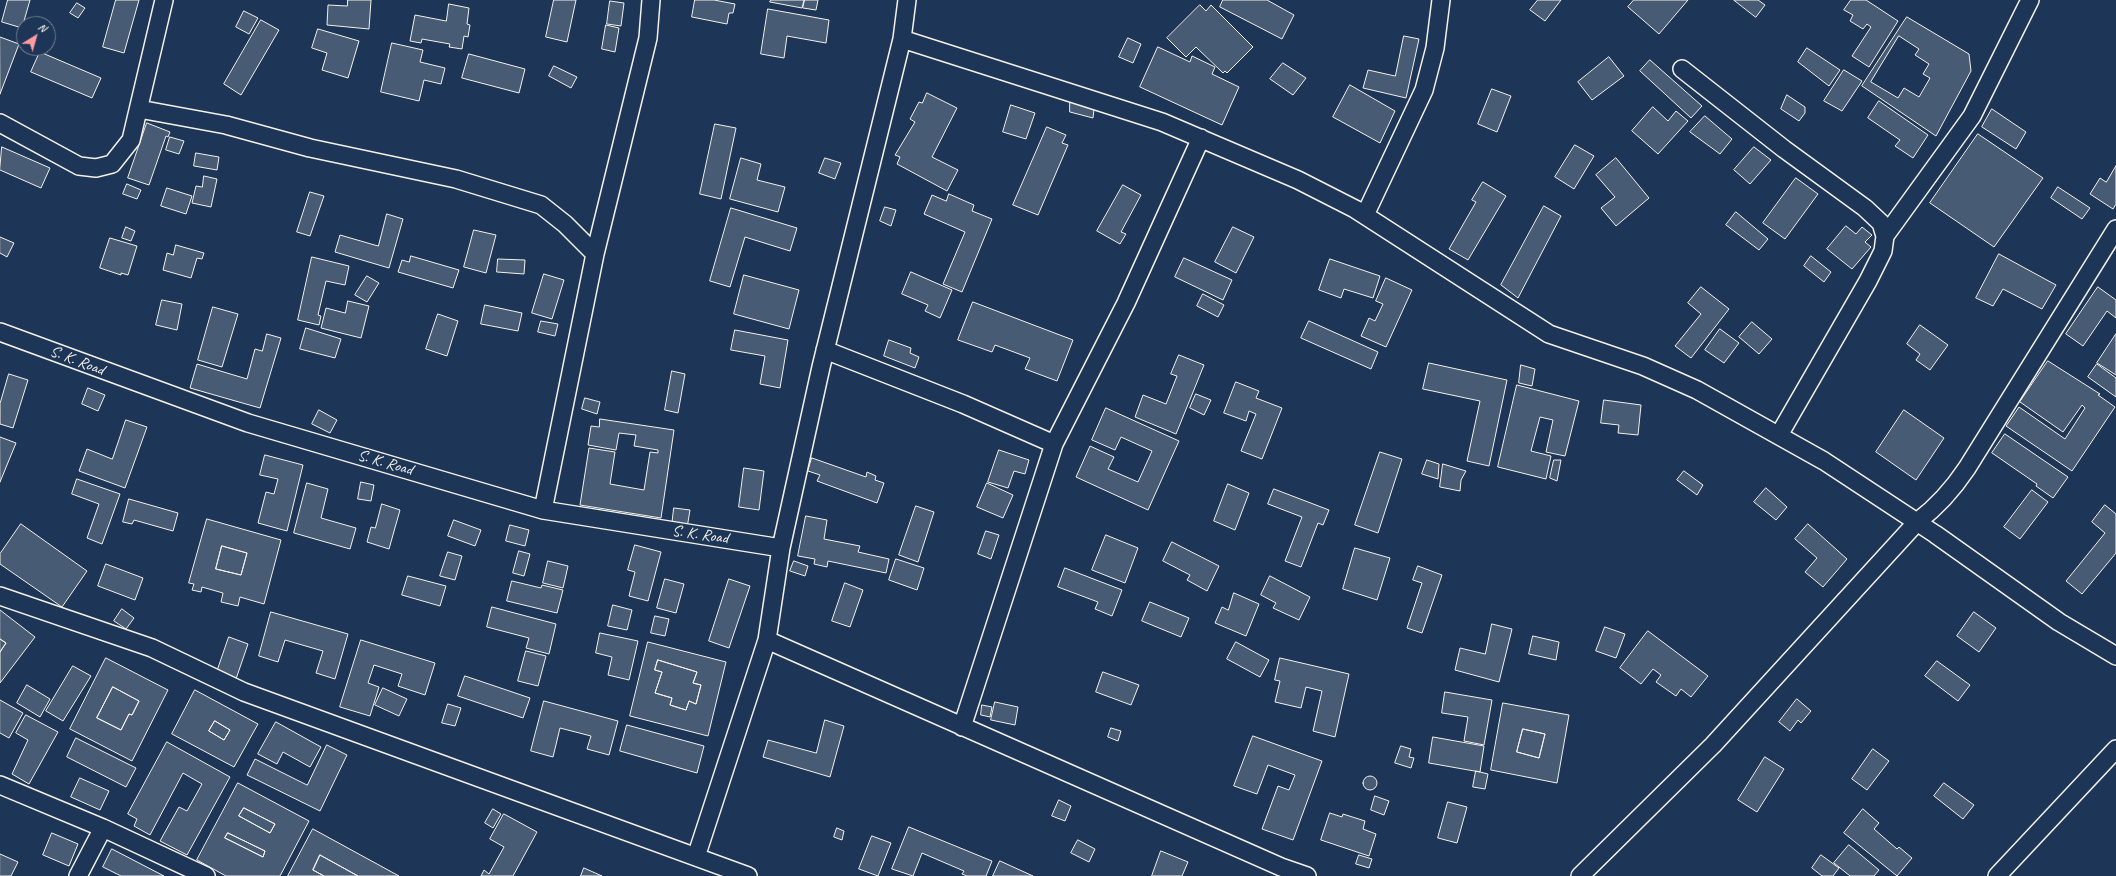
<!DOCTYPE html>
<style>
body{margin:0}
#map{position:relative;width:2116px;height:876px;overflow:hidden;background:#1d3557;font-family:Caveat,sans-serif}
canvas{display:block}
.north{position:absolute;left:16px;top:16px;width:40px;height:40px;box-sizing:border-box;background:#1d3557;border:1px solid #738091;border-radius:50%;rotate:37deg;font-size:11px;font-weight:700;line-height:16px;text-align:center;color:#f4f1e8}
.north::after{content:'';display:block;margin:auto;width:14px;height:18px;background:#ff9aa2;clip-path:polygon(50% 0,100% 100%,50% 72%,0 100%)}
</style>
<div id="map">
<canvas width="2116" height="876"></canvas>
<div class="north">N</div>
</div>
<script>
const ctx = document.querySelector('canvas').getContext('2d');
ctx.lineJoin = 'round';
function paint(path, color) { ctx.fillStyle = color; ctx.fill(path, 'evenodd'); }
function trace(path, color, width, dash) { ctx.strokeStyle = color; ctx.lineWidth = width; ctx.lineCap = dash ? 'butt' : 'round'; ctx.setLineDash(dash || []); ctx.stroke(path); }
function label(font, color, halo, rows, align = 'center') {
  ctx.font = font + ' Caveat,sans-serif'; ctx.lineWidth = 3; ctx.setLineDash([]); ctx.textBaseline = 'middle'; ctx.strokeStyle = halo; ctx.fillStyle = color; for (const [text, x, y, turn = 0] of rows) {
    ctx.save(); ctx.translate(x, y); ctx.rotate((+turn || 0) * Math.PI / 180); ctx.textAlign = isNaN(turn) ? turn : align; if (halo) ctx.strokeText(text, 0, 0); ctx.fillText(text, 0, 0); ctx.restore();
  }
}
const building = new Path2D(`
 M8,0H30L22,28L2,22Z
 M116,0H139L124,53L103,47Z
 M348,0H371L369,29L327,25L328,5L347,6Z
 M554,0H576L567,42L546,37Z
 M695,0H714L735,4L733,13H729L727,24L692,17Z
 M771,0H804L802,8L770,2Z
 M805,0H818L816,10L803,8Z
 M1223,0H1267L1294,15L1282,39L1220,7Z
 M1538,0H1561L1545,21L1530,10Z
 M1634,0H1688L1659,34L1628,7Z
 M1734,0H1758L1765,5L1756,17Z
 M1851,0H1866L1898,21L1869,67L1852,56L1871,27L1867,24L1863,29L1850,21L1853,15L1844,10Z
 M610,1L624,3L621,26L607,24Z
 M77,3L85,8L78,18L70,13Z
 M449,4L469,8L467,24L470,25L468,37L464,36L462,49L449,47L450,44L422,39L421,43L410,41L415,15L446,21Z
 M1200,5L1206,11L1211,5L1253,47L1227,73L1225,71L1223,73L1196,47L1186,57L1167,38Z
 M768,9L829,20L826,43L787,36L784,58L761,54Z
 M244,11L258,18L249,34L236,27Z
 M1907,17L1969,54L1971,71L1936,136L1862,86Z
 M261,20L279,30L241,95L224,84Z
 M606,25L619,28L615,52L602,49Z
 M318,29L359,41L348,78L322,70L327,53L312,48Z
 M1404,36L1419,39L1406,98L1363,88L1368,70L1395,76Z
 M1899,36L1919,49L1915,55L1929,64L1923,74L1930,78L1919,97L1904,88L1898,98L1871,82Z
 M0,37L19,44L0,94Z
 M1128,38L1141,44L1133,63L1119,57Z
 M392,43L423,50L420,62L445,68L441,84L424,80L419,101L381,92Z
 M1158,47L1190,62L1192,56L1215,67L1212,74L1239,87L1222,125L1140,87Z
 M1807,48L1840,70L1829,86L1798,62Z
 M40,52L101,78L92,98L31,72Z
 M469,54L525,69L519,93L462,78Z
 M1609,57L1624,76L1592,100L1578,82Z
 M1650,60L1702,106L1691,118L1640,71Z
 M1283,63L1306,78L1293,95L1270,79Z
 M554,66L577,77L571,88L549,76Z
 M1844,70L1862,81L1842,111L1824,101Z
 M1350,85L1395,111L1380,143L1333,117Z
 M1492,89L1511,96L1497,132L1478,124Z
 M927,93L957,108L932,157L958,170L947,191L897,164L900,157L895,155L915,122L910,119L919,102L922,103Z
 M1787,95L1805,107V113L1799,121L1781,109Z
 M1070,98L1094,109L1093,118L1070,112Z
 M1879,101L1928,135L1913,158L1895,146L1900,140L1868,118Z
 M1011,105L1035,113L1026,139L1003,132Z
 M1653,107L1668,121L1676,111L1688,121L1658,154L1632,131Z
 M1992,109L2026,132L2016,149L1982,127Z
 M1705,116L1732,139L1720,154L1690,132Z
 M147,123L170,132L168,137L166,136L149,185L128,178Z
 M715,124L736,128L721,199L700,194Z
 M1047,127L1066,135L1062,143L1068,145L1038,215L1013,205Z
 M1978,134L2043,178L1994,247L1930,203Z
 M170,137L184,141L179,154L166,150Z
 M1575,145L1594,156L1574,189L1555,177Z
 M2,147L50,168L41,188L0,170Z
 M1754,147L1771,160L1750,184L1734,170Z
 M196,153L219,157L217,170L194,166Z
 M741,158L761,164L757,180L785,187L778,212L730,199Z
 M825,158L841,163L835,179L819,173Z
 M1616,158L1649,198L1616,226L1601,208L1615,197L1596,175Z
 M2116,166V204L2113,209L2090,194L2100,178L2106,182Z
 M204,176L217,179L211,207L192,203L196,186L202,187Z
 M1796,178L1818,194L1785,239L1763,223Z
 M1483,182L1506,196L1468,260L1449,249L1476,202L1472,200Z
 M127,184L141,190L137,199L123,194Z
 M1123,185L1141,195L1121,232L1126,234L1120,244L1097,231Z
 M2058,187L2090,208L2082,219L2051,198Z
 M167,188L192,196L186,214L161,206Z
 M310,192L324,196L310,236L297,232Z
 M949,194L974,205L972,211L992,219L962,292L943,284L965,232L924,214L932,195L946,201Z
 M1544,206L1561,216L1518,298L1501,285Z
 M885,207L896,210L891,226L880,221Z
 M731,208L797,228L790,251L745,237L730,287L710,281Z
 M1736,212L1768,239L1759,250L1726,225Z
 M387,214L403,219L389,268L335,252L340,235L378,246Z
 M1846,226L1856,234L1862,227L1872,235L1865,242L1871,247L1852,269L1827,249Z
 M126,227L135,231L131,241L122,238Z
 M1233,227L1254,237L1236,273L1215,262Z
 M474,230L496,235L486,273L464,267Z
 M0,237L14,243L7,257L0,253Z
 M110,238L137,246L128,275L121,273V275L100,268Z
 M176,245L204,253L202,259L197,258L191,278L163,270L167,253L173,255Z
 M1999,254L2056,285L2042,309L2003,289L1993,306L1976,298Z
 M411,256L459,270L453,288L398,272L402,260L409,262Z
 M1811,256L1831,272L1824,282L1804,266Z
 M312,257L349,266L345,285L326,281L318,315L321,316L319,325L298,320Z
 M1184,258L1232,280L1223,300L1175,277Z
 M498,259L525,260L524,274L497,272Z
 M1330,259L1380,276L1373,298L1344,289L1341,298L1319,290Z
 M911,272L952,290L940,318L925,311L928,305L902,294Z
 M544,274L564,280L552,319L532,313Z
 M744,275L799,290L789,329L734,314Z
 M367,276L379,283L367,302L355,295Z
 M1386,278L1412,290L1386,347L1361,336L1369,318L1375,321L1383,304L1376,301Z
 M1701,287L1729,309L1691,358L1675,346L1701,314L1688,303Z
 M2098,287L2116,300V318L2107,311L2083,346L2066,334Z
 M1203,294L1224,305L1218,317L1197,306Z
 M162,300L182,304L177,330L156,325Z
 M348,301L369,306L361,338L321,328L326,308L345,313Z
 M973,302L1073,340L1057,381L1025,369L1030,358L995,345L992,352L958,340Z
 M485,305L522,313L518,331L481,324Z
 M213,307L238,314L222,367L198,360Z
 M438,314L458,321L447,356L426,349Z
 M541,321L558,324L555,336L538,332Z
 M1309,321L1378,352L1371,369L1301,338Z
 M1752,322L1772,339L1759,354L1739,337Z
 M1920,325L1948,345L1930,370L1916,360L1920,354L1907,344Z
 M306,328L341,339L335,358L300,349Z
 M1720,329L1739,343L1724,363L1705,350Z
 M735,330L788,340L780,388L760,384L765,356L731,350Z
 M267,334L281,338L260,408L190,388L197,364L247,379L255,349L262,351Z
 M2116,334V375L2097,363Z
 M889,340L911,348L910,353L919,357L915,368L884,356Z
 M1179,355L1204,365L1176,434L1135,417L1143,395L1166,404L1177,376L1171,374Z
 M2048,361L2100,394L2098,395L2115,407L2072,471L2006,426L2019,407L2065,439L2085,408L2082,405L2063,432L2020,402Z
 M1429,363L1507,380L1489,466L1467,461L1480,401L1423,389Z
 M2097,364L2116,378V397L2088,377Z
 M1521,365L1535,369L1532,386L1519,383Z
 M672,371L685,374L678,413L665,410Z
 M9,374L28,380L13,428L0,424V404Z
 M1236,382L1259,391L1256,398L1282,408L1262,459L1241,451L1256,414L1249,411L1246,421L1224,413Z
 M1517,385L1579,401L1565,456L1546,452L1553,420L1540,417L1531,451L1551,456L1546,479L1498,467Z
 M88,388L105,395L98,411L82,404Z
 M1196,394L1211,400L1204,415L1190,408Z
 M585,398L600,402L597,414L582,409Z
 M1604,400L1641,405L1638,435L1618,433L1619,425L1601,423Z
 M1106,408L1179,441L1148,510L1076,477L1090,446L1114,457L1108,469L1138,482L1152,451L1121,437L1115,450L1092,440Z
 M319,410L337,420L330,433L312,424Z
 M1904,410L1944,438L1916,480L1876,452Z
 M600,419L674,430L661,518L580,505L589,448L615,452L610,484L644,490L650,452L658,453V450L634,446L636,435L619,433L616,450L588,445L591,426L599,427Z
 M126,420L147,427L125,488L79,471L87,449L112,459Z
 M2005,434L2068,477L2053,498L2036,486L2037,484L1992,453Z
 M0,437L16,443L0,482Z
 M999,450L1029,460L1025,474L1014,471L1008,488L988,482Z
 M1380,452L1402,459L1378,533L1355,525Z
 M265,455L303,465L287,531L258,523L266,492L274,494L278,479L260,475Z
 M812,458L866,477L867,472L876,476L875,480L884,483L877,503L817,481L820,475L808,471Z
 M1427,460L1439,464L1438,479L1422,474Z
 M1554,460H1561L1557,481L1550,478Z
 M1443,464L1466,471L1461,480L1460,491L1440,487Z
 M744,468L764,471L759,510L739,507Z
 M1684,471L1703,485L1697,495L1677,480Z
 M77,479L120,494L102,544L87,538L99,504L72,494Z
 M361,482L374,485L371,501L358,499Z
 M307,483L328,489L321,518L356,528L350,549L294,533Z
 M987,483L1013,495L1003,518L977,507Z
 M1228,484L1249,493L1235,530L1214,521Z
 M1766,488L1787,507L1776,520L1754,502Z
 M1274,489L1329,510L1323,525L1318,523L1301,567L1285,561L1302,517L1268,504Z
 M2032,490L2048,502L2020,539L2004,527Z
 M129,499L178,513L173,531L134,520L132,524L123,522Z
 M382,504L400,510L389,549L367,542L371,527L375,528Z
 M2105,505L2116,514V553L2082,594L2066,581L2105,533L2092,522Z
 M916,506L934,512L918,562L899,555Z
 M674,508L690,510L687,528L672,526Z
 M806,516L827,520L824,539L860,546L858,552L889,559L886,573L828,561L827,567L814,564L815,559L798,556Z
 M207,519L281,540L264,604L240,597L238,606L221,602L223,593L202,587L201,592L192,590L194,584L189,583ZM222,546L247,553L241,575L216,569Z
 M454,520L481,530L475,546L448,536Z
 M21,524L87,571L62,607L0,564V554Z
 M1808,524L1847,559L1823,587L1805,572L1817,558L1795,539Z
 M510,525L529,530L525,546L506,541Z
 M986,531L999,535L991,559L978,554Z
 M1106,535L1138,548L1125,583L1092,570Z
 M1172,542L1219,566L1207,591L1187,580L1190,575L1163,561Z
 M635,545L661,552L648,601L629,596L635,572L628,570Z
 M222,546L247,553L241,575L216,569Z
 M1355,548L1390,558L1377,600L1343,589Z
 M519,551L530,554L524,576L513,573Z
 M448,552L462,556L455,580L440,576Z
 M896,559L924,568L917,590L889,580Z
 M548,561L568,566L563,588L543,583Z
 M794,561L808,566L805,576L790,571Z
 M106,564L143,578L135,600L98,586Z
 M1418,566L1442,575L1422,633L1407,628L1422,583L1413,580Z
 M1065,568L1122,590L1112,616L1095,609L1098,602L1058,587Z
 M408,576L446,586L440,606L402,595Z
 M1270,576L1310,597L1299,620L1273,608L1276,603L1261,595Z
 M665,579L684,584L676,613L657,608Z
 M729,579L750,586L729,648L709,641Z
 M512,581L541,588L542,585L563,590L557,613L507,601Z
 M845,583L863,590L850,627L832,621Z
 M1234,593L1259,604L1246,636L1215,623L1222,607L1228,610Z
 M1150,602L1189,618L1181,637L1142,621Z
 M613,605L632,610L627,630L608,626Z
 M492,607L556,624L549,654L526,648L529,638L487,627Z
 M122,609L134,618L126,629L114,621Z
 M0,610L35,637L0,683V652L6,643L0,639Z
 M271,612L348,634L335,679L316,673L323,651L285,640L278,662L259,656Z
 M1974,612L1996,628L1979,652L1957,636Z
 M655,616L669,619L665,636L651,633Z
 M1492,624L1512,629L1499,682L1455,670L1460,648L1485,654Z
 M1605,627L1625,634L1616,658L1596,651Z
 M1648,631L1708,676L1691,697L1681,689L1676,696L1656,682L1661,675L1653,669L1641,684L1620,668Z
 M600,633L638,641L629,680L608,675L612,657L596,653Z
 M1533,636L1559,642L1556,660L1529,654Z
 M229,637L248,644L236,679L217,672Z
 M0,639L6,643L0,652Z
 M361,640L435,663L425,695L398,686L402,674L374,665L368,683L379,687L370,716L340,707Z
 M648,642L726,662L708,736L630,716ZM658,660L697,672L693,683L701,685L696,704L689,701L686,710L670,705L672,698L655,693L662,672L655,670Z
 M1236,642L1269,660L1260,677L1227,659Z
 M526,651L546,656L538,686L518,681Z
 M106,658L168,690L132,761L70,729ZM113,687L139,701L132,715L129,714L121,730L97,718Z
 M1280,658L1349,674L1335,737L1313,731L1322,691L1306,687L1301,708L1275,702L1280,681L1275,680Z
 M658,660L697,672L693,683L701,685L696,704L689,701L686,710L670,705L672,698L655,693L662,672L655,670Z
 M1937,661L1970,685L1958,701L1925,676Z
 M73,666L91,676L63,721L46,711Z
 M1103,672L1139,685L1131,705L1096,692Z
 M465,676L530,698L523,718L458,696Z
 M27,685L50,699L40,717L17,703Z
 M113,687L139,701L132,715L129,714L121,730L97,718Z
 M383,688L407,699L399,716L375,705Z
 M195,690L258,724L234,767L172,734ZM215,721L230,730L224,740L209,731Z
 M1445,692L1492,700L1484,745L1464,741L1468,717L1442,713Z
 M1797,699L1811,711L1801,723L1798,720L1790,731L1779,722Z
 M0,700L23,713L9,738L0,733Z
 M544,701L618,721L609,755L587,749L591,736L560,728L553,757L531,751Z
 M995,702L1018,707L1015,725L991,720Z
 M1503,703L1569,715L1557,783L1491,770ZM1523,729L1545,734L1539,758L1517,752Z
 M448,704L461,708L455,726L442,723Z
 M982,705L992,707L990,717L981,715Z
 M26,715L58,732L29,784L12,774L28,740L16,733Z
 M825,720L844,726L830,777L763,757L768,740L816,753Z
 M215,721L230,730L224,740L209,731Z
 M276,722L321,747L310,767L283,752L277,764L258,754Z
 M627,725L704,746L697,773L620,751Z
 M1111,728L1121,731L1118,741L1108,737Z
 M1523,729L1545,734L1539,758L1517,752Z
 M1253,736L1322,761L1293,840L1262,829L1278,786L1289,790L1295,775L1268,765L1257,794L1234,786Z
 M1433,737L1484,746L1480,772L1429,763Z
 M76,738L136,768L126,787L67,757Z
 M167,742L230,777L187,855L160,841L179,807L187,811L202,784L183,773L150,835L134,826L137,819L128,814Z
 M327,745L347,755L320,811L247,775L255,759L307,785Z
 M1401,746L1411,749L1409,757L1414,758L1411,768L1395,763Z
 M1873,749L1889,761L1867,790L1852,779Z
 M1765,757L1784,769L1757,812L1738,800Z
 M1476,771L1488,774L1485,789L1473,787Z
 M1363 783a7 7 0 1 1 14 0a7 7 0 1 1-14 0Z
 M80,778L109,791L100,810L71,797Z
 M238,783L309,821L280,876H226L197,860ZM244,808L275,824L270,833L239,816ZM228,833L265,851L263,857L225,838Z
 M1944,783L1974,805L1963,819L1934,796Z
 M1375,796L1389,801L1384,815L1371,810Z
 M1059,800L1071,806L1065,821L1052,816Z
 M1448,802L1467,807L1457,843L1438,838Z
 M244,808L275,824L270,833L239,816Z
 M493,809L501,814L493,828L485,823Z
 M1863,809L1879,823L1874,829L1897,849L1899,847L1912,858L1897,876L1844,833Z
 M1330,813L1342,817L1343,814L1365,821L1363,829L1376,834L1369,856L1321,840Z
 M504,814L537,832L513,876H481L484,870L489,874L504,847L490,839Z
 M909,827L992,861L986,876H967L962,874L964,871L922,853L913,876L892,869Z
 M837,828L844,831L842,840L834,837Z
 M313,829L399,876H358L320,855L313,870L324,876H288Z
 M52,833L78,844L69,866L43,855Z
 M228,833L265,851L263,857L225,838Z
 M872,836L891,843L878,876L859,869Z
 M1078,840L1095,849L1089,862L1071,853Z
 M1849,845L1879,870L1874,876H1850L1834,863Z
 M112,849L164,876H121L103,867Z
 M1161,851L1188,862L1182,876H1152Z
 M0,854L18,862L11,876H0Z
 M320,855L358,876H324L313,870Z
 M1359,855L1372,859L1369,868L1356,864Z
 M1821,855L1839,868L1833,876H1822L1812,868Z
 M1000,861L1033,876H993Z
 M584,868L602,876H581Z`);
paint(building, '#485b74');
trace(building, '#f4f1e8', 1);
const street = new Path2D(`
 M902,39L1162,122L1298,180L1355,209L1549,334L1643,366L1697,390L1824,461L1935,534L2059,622L2116,656
 M1682,69L1784,149L1865,208L1881,223L1885,236L1883,251L1868,281L1779,435
 M139,109L226,125L310,148L456,179L541,205L565,224L595,254
 M0,123L79,166L96,168L112,164L131,140L164,0
 M1365,215L1424,90L1435,48L1441,0
 M1885,236L1972,116L2030,0
 M0,332L248,423L543,510L781,548
 M825,350L963,404L1054,444
 M543,510L595,254L648,38L651,0
 M0,596L152,648L244,692L748,876
 M767,640L1281,867L1307,876
 M962,727L1054,444L1126,303L1201,138
 M0,785L103,828L206,876
 M696,857L767,640L781,548L821,367L902,39L907,0
 M78,876L103,828
 M1580,876L1713,745L1917,522C1937,507 1953,489 1967,468L2116,229
 M1997,876L2116,749`);
trace(street, '#f4f1e8', 20);
trace(street, '#1d3557', 17);
label('16px', '#f4f1e8', '#1d3557', [
 ["S. K. Road",77,361,21],
 ["S. K. Road",385,463,16],
 ["S. K. Road",700,535,8]
]);
</script>
